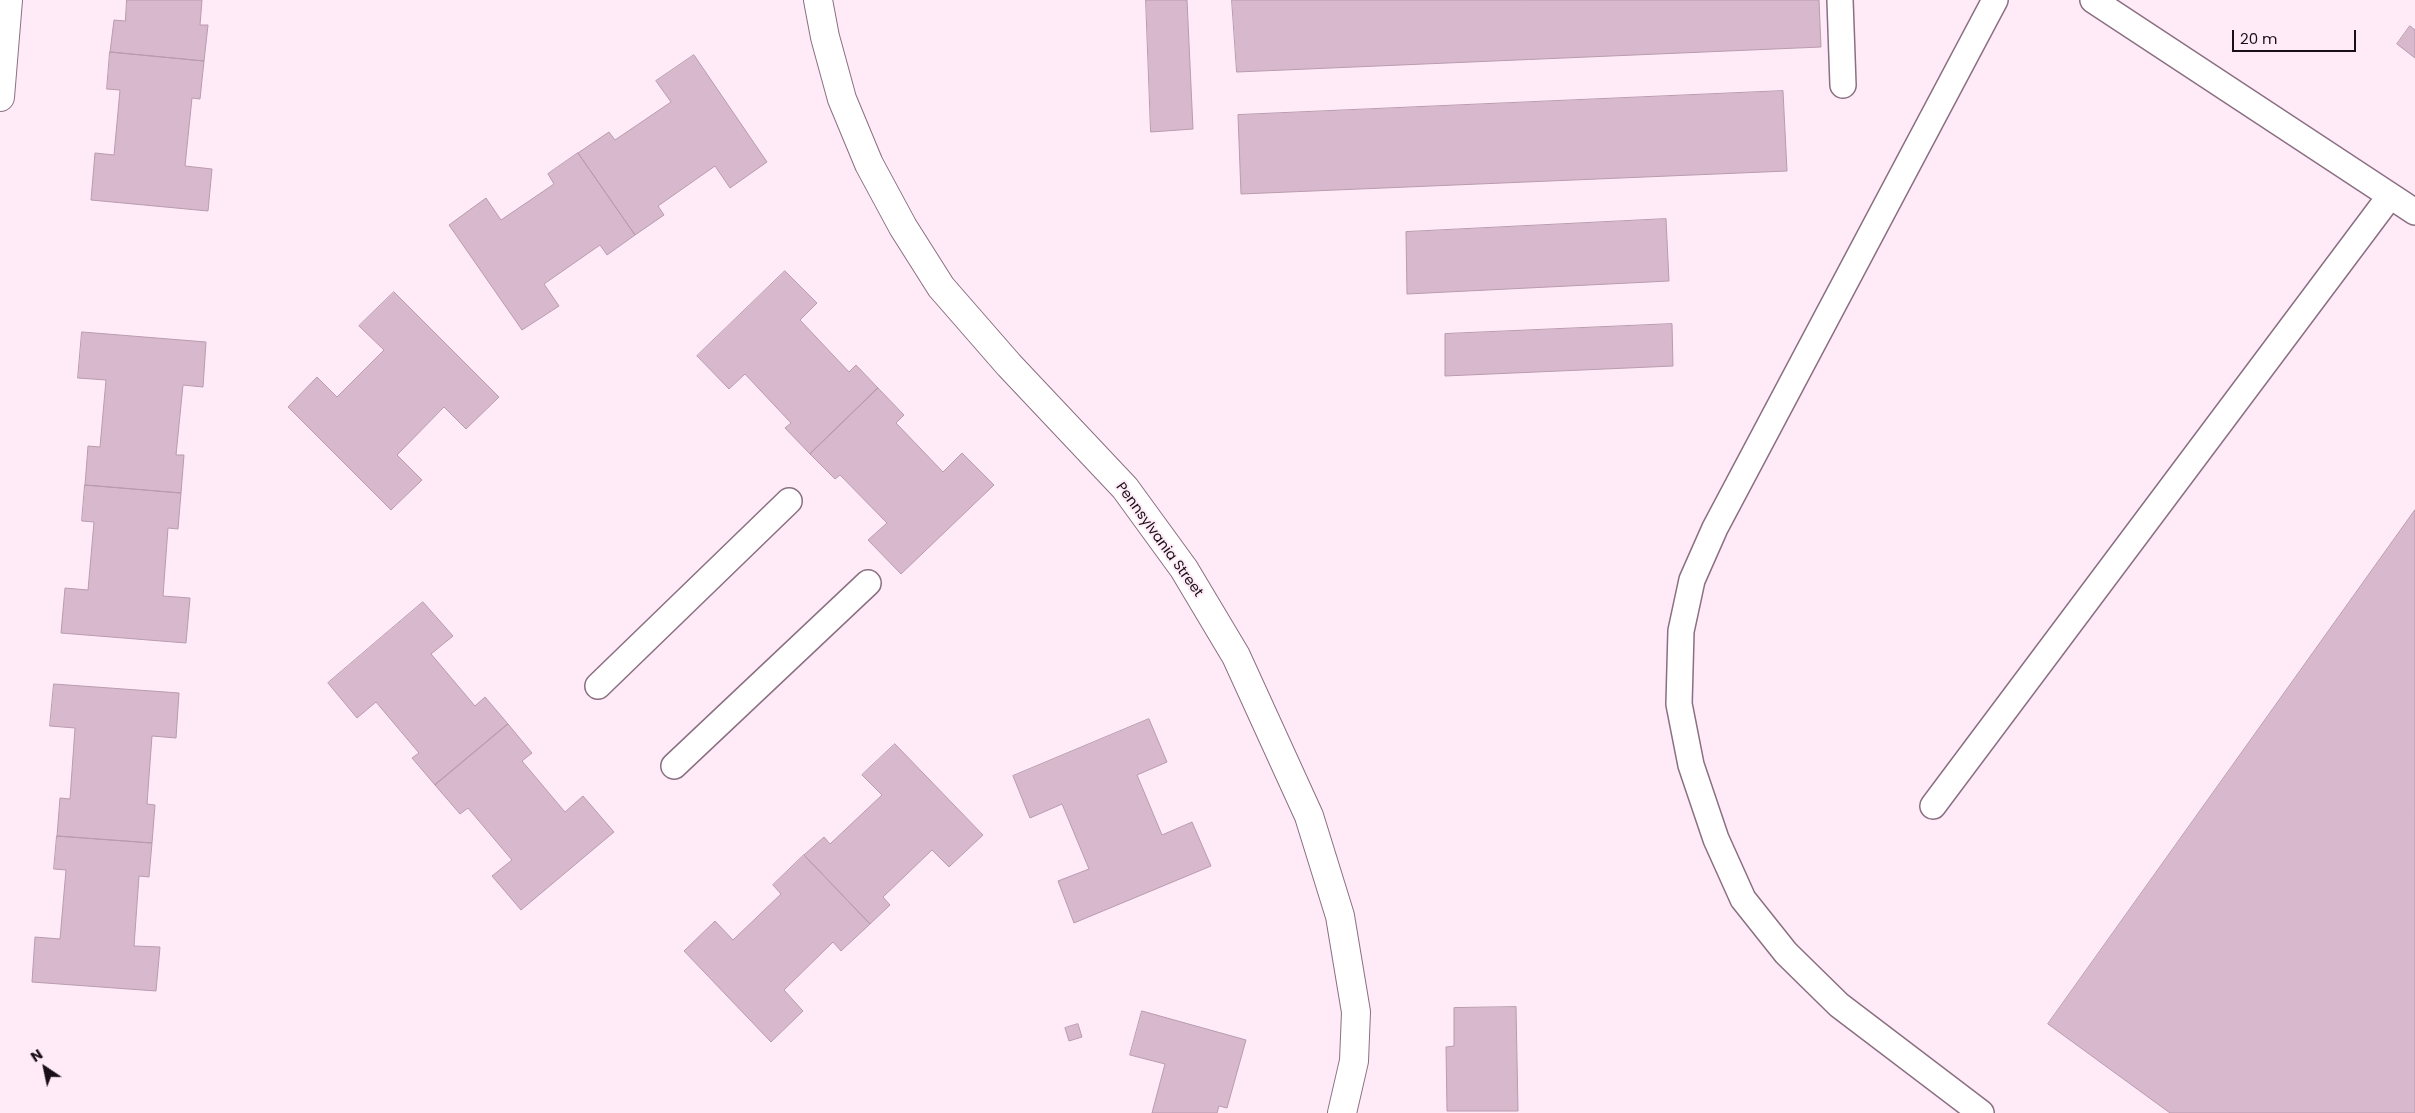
<!DOCTYPE html>
<style>
body{margin:0}
#map{position:relative;width:2415px;height:1113px;overflow:hidden;background:#feebf7;font-family:Poppins,sans-serif}
canvas{display:block}
.north{position:absolute;left:20px;top:1043px;width:50px;height:50px;-webkit-text-stroke:4px #feebf7;paint-order:stroke;rotate:326deg;font-size:14px;font-weight:700;line-height:20px;text-align:center;color:#190f16}
.north::after{content:'';display:block;margin:auto;width:18px;height:22px;background:#190f16;clip-path:polygon(50% 0,100% 100%,50% 72%,0 100%)}
.scale{position:absolute;left:2232px;top:30px;width:124px;height:22px;box-sizing:border-box;border:2px solid #190f16;border-top:0;padding-left:6px;font-size:15px;line-height:18px;white-space:nowrap;color:#190f16;-webkit-text-stroke:4px #feebf7;paint-order:stroke}
</style>
<div id="map">
<canvas width="2415" height="1113"></canvas>
<div class="north">N</div>
<div class="scale">20 m</div>
</div>
<script>
const ctx = document.querySelector('canvas').getContext('2d');
ctx.lineJoin = 'round';
function paint(path, color) { ctx.fillStyle = color; ctx.fill(path, 'evenodd'); }
function trace(path, color, width, dash) { ctx.strokeStyle = color; ctx.lineWidth = width; ctx.lineCap = dash ? 'butt' : 'round'; ctx.setLineDash(dash || []); ctx.stroke(path); }
function label(font, color, halo, rows, align = 'center') {
  ctx.font = font + ' Poppins,sans-serif'; ctx.lineWidth = 4; ctx.setLineDash([]); ctx.textBaseline = 'middle'; ctx.strokeStyle = halo; ctx.fillStyle = color; for (const [text, x, y, turn = 0] of rows) {
    ctx.save(); ctx.translate(x, y); ctx.rotate((+turn || 0) * Math.PI / 180); ctx.textAlign = isNaN(turn) ? turn : align; if (halo) ctx.strokeText(text, 0, 0); ctx.fillText(text, 0, 0); ctx.restore();
  }
}
const building = new Path2D(`
 M127,0H202L200,25H208L204,61L110,52L114,20L125,21Z
 M1146,0H1187L1193,129L1151,132Z
 M1232,0H1819L1821,47L1237,72Z
 M2410,26L2415,30V58L2397,44Z
 M110,52L204,61L200,99L192,98L185,166L212,169L208,211L91,200L95,153L114,155L120,90L107,89Z
 M694,55L767,162L730,188L715,166L658,206L664,215L635,235L578,153L609,132L615,140L671,102L656,81Z
 M1783,91L1787,171L1241,194L1238,115Z
 M578,153L635,235L607,255L600,245L544,284L559,306L522,330L449,225L486,198L501,220L554,184L548,174Z
 M1666,219L1669,281L1407,294L1406,232Z
 M785,271L817,303L800,320L849,372L856,365L878,388L810,454L785,428L791,423L745,374L729,389L697,356Z
 M394,292L499,397L466,429L444,407L397,455L422,480L391,510L288,407L317,377L337,397L384,350L359,326Z
 M1672,324L1673,366L1445,376V334Z
 M82,332L206,342L203,387L183,385L176,455H184L181,493L85,485L88,446L100,447L106,380L78,378Z
 M878,388L904,415L896,423L943,472L962,453L994,485L901,574L868,540L887,523L840,475L835,479L810,454Z
 M85,485L181,493L178,529L168,528L163,596L190,598L186,643L61,633L65,588L88,590L94,522L82,521Z
 M2415,510V1113H2170L2048,1024Z
 M423,602L453,636L431,654L475,706L485,697L508,724L435,785L412,758L419,753L376,702L357,718L328,683Z
 M54,684L179,693L176,738L152,736L147,804L155,805L152,843L57,836L60,798L70,799L75,728L50,726Z
 M1149,719L1167,762L1137,775L1162,835L1192,822L1211,866L1074,923L1058,881L1089,869L1062,804L1030,818L1013,776Z
 M508,724L532,753L522,761L565,812L583,796L614,832L521,910L492,876L512,860L468,808L460,814L435,785Z
 M895,744L983,835L949,867L932,850L883,897L890,905L870,924L804,855L824,837L830,844L882,795L862,775Z
 M57,836L152,843L149,877L139,876L134,946L160,947L156,991L32,982L35,937L60,939L66,870L54,869Z
 M804,855L870,924L841,951L833,942L784,990L803,1011L771,1042L684,951L715,921L733,940L781,894L773,885Z
 M1516,1007L1518,1111H1447L1446,1047L1454,1046V1008Z
 M1142,1011L1246,1040L1227,1108L1219,1106L1217,1113H1152L1165,1064L1130,1055Z
 M1078,1024L1082,1037L1069,1041L1065,1028Z`);
paint(building, '#d8b8cd');
trace(building, '#b99bae', 1);
const service = new Path2D(`
 M1840,0L1843,85
 M2093,0L2415,212
 M598,686L789,501
 M674,766L868,583
 M1933,806L2390,196
 M1981,1113L1839,1005L1786,953L1743,899L1716,839L1691,765L1679,704L1681,631L1692,580L1715,528L1995,0`);
const minor = new Path2D(`
 M818,0L825,37L842,99L869,164L903,227L941,287L1009,365L1125,488L1184,569L1236,656L1309,816L1340,916L1356,1012L1354,1061L1342,1113
 M0,97L8,0`);
trace(service, '#8b6f82', 28);
trace(minor, '#8b6f82', 30);
trace(service, '#fff', 25);
trace(minor, '#fff', 28);
label('14px', '#190f16', '#feebf7', [
 ["Pennsylvania Street",1159,540,54]
]);
</script>
